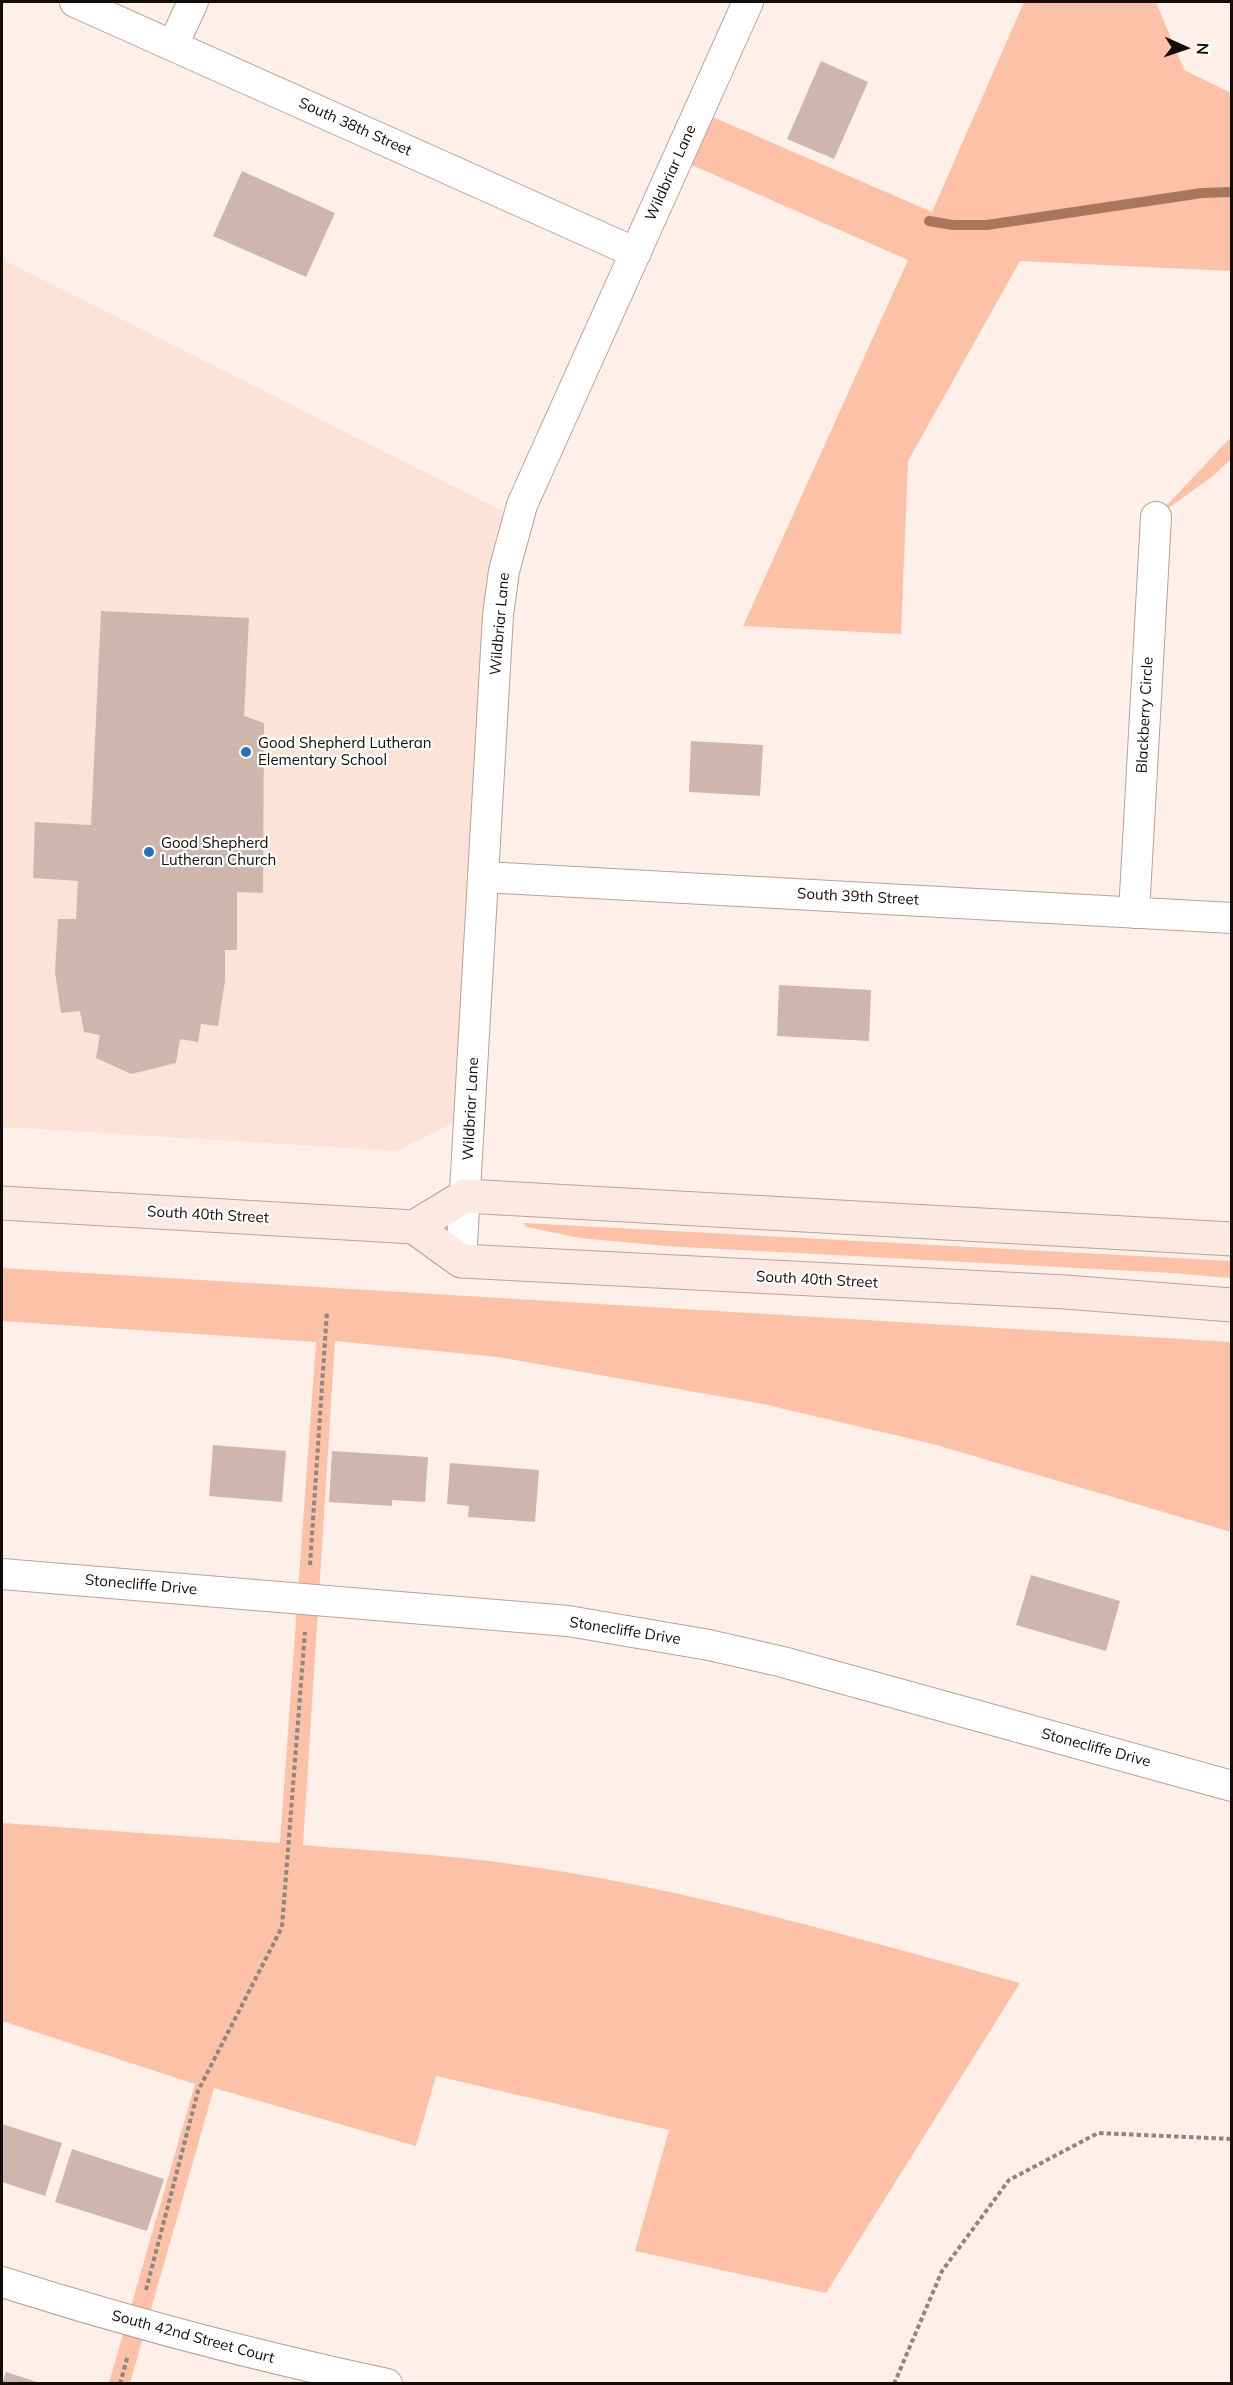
<!DOCTYPE html>
<style>
body{margin:0}
#map{position:relative;width:1233px;height:2385px;overflow:hidden;background:#fef0e9;font-family:Mulish,sans-serif}
canvas{display:block}
.frame{position:absolute;inset:0;border:3px solid #130c08;pointer-events:none}
.north{position:absolute;left:1155px;top:18px;width:60px;height:60px;-webkit-text-stroke:4px #fff;paint-order:stroke;rotate:93deg;font-size:16px;font-weight:700;line-height:24px;text-align:center;color:#130c08}
.north::after{content:'';display:block;margin:auto;width:21px;height:27px;background:#130c08;clip-path:polygon(50% 0,100% 100%,50% 72%,0 100%)}
</style>
<div id="map">
<canvas width="1233" height="2385"></canvas>
<div class="frame"></div>
<div class="north">N</div>
</div>
<script>
const ctx = document.querySelector('canvas').getContext('2d');
ctx.lineJoin = 'round';
function paint(path, color) { ctx.fillStyle = color; ctx.fill(path, 'evenodd'); }
function trace(path, color, width, dash) { ctx.strokeStyle = color; ctx.lineWidth = width; ctx.lineCap = dash ? 'butt' : 'round'; ctx.setLineDash(dash || []); ctx.stroke(path); }
function label(font, color, halo, rows, align = 'center') {
  ctx.font = font + ' Mulish,sans-serif'; ctx.lineWidth = 4.5; ctx.setLineDash([]); ctx.textBaseline = 'middle'; ctx.strokeStyle = halo; ctx.fillStyle = color; for (const [text, x, y, turn = 0] of rows) {
    ctx.save(); ctx.translate(x, y); ctx.rotate((+turn || 0) * Math.PI / 180); ctx.textAlign = isNaN(turn) ? turn : align; if (halo) ctx.strokeText(text, 0, 0); ctx.fillText(text, 0, 0); ctx.restore();
  }
}
paint(new Path2D(`
 M2,259L518,519L470,1115L396,1151L2,1127Z`), '#fde3d7');
paint(new Path2D(`
 M1024,2H1156L1184,70L1231,93V271L1020,261L908,461L901,634L743,626L908,260L678,159L699,111L932,212Z
 M1231,437V459L1213,476L1156,517Z
 M523,1223L1231,1261V1278L1172,1273L665,1246L580,1238L527,1227Z
 M2,1268L1231,1342V1532L933,1444L763,1404L498,1357L335,1341L303,1845C372,1851 442,1854 511,1864C684,1887 853,1937 1020,1983L826,2293L635,2251L669,2130L436,2076L416,2146L214,2088L130,2383H109L195,2084L2,2021V1823L280,1843L316,1342L2,1321Z`), '#fcc1a7');
trace(new Path2D(`
 M929,221L953,225H987L1202,193L1232,192`), '#aa755d', 10);
paint(new Path2D(`
 M821,61L868,82L834,159L787,139Z
 M242,171L335,213L306,277L213,236Z
 M101,611L249,618L244,716L264,723L263,893L237,892V950H225V981L218,1026L201,1024L198,1042L180,1039L176,1063L131,1074L96,1058L100,1035L84,1032L80,1011L61,1013L55,972L58,919H76L78,881L33,878L35,822L91,825Z
 M691,741L763,745L760,796L689,792Z
 M779,985L871,990L869,1041L777,1036Z
 M213,1445L286,1451L282,1502L209,1496Z
 M332,1451L428,1457L425,1502L392,1500V1506L329,1502Z
 M450,1463L539,1470L535,1522L468,1517L469,1506L447,1504Z
 M1031,1575L1120,1601L1106,1651L1016,1625Z
 M2,2124L62,2143L45,2196L2,2182Z
 M72,2149L164,2179L147,2231L55,2202Z
 M6,2372L40,2383V2384H2Z`), '#ceb6ac');
const street = new Path2D(`
 M75,2L636,253
 M173,45L193,2
 M484,877L1232,918
 M1134,913L1156,517
 M461,1261L498,615L504,571L522,505L748,2
 M2,1574L568,1621L709,1645L783,1662L1232,1786
 M2,2282C128,2322 256,2356 387,2384`);
const secondary = new Path2D(`
 M2,1203L414,1227L461,1261L1065,1292L1232,1305
 M414,1227L465,1196L1232,1239`);
trace(street, '#b8a298', 32);
trace(secondary, '#b8a298', 35);
trace(new Path2D(`
 M310,1565L327,1311
 M146,2290L198,2091L282,1927L305,1632
 M120,2384L128,2355
 M894,2384L942,2271L1009,2180L1098,2133L1232,2139`), '#90857f', 4, [4.5, 3]);
trace(street, '#fff', 30);
trace(secondary, '#fce9e1', 33);
for (const [x, y, r, color] of [
 [246,752,6,"#2a6ebf"],
 [149,852,6,"#2a6ebf"]
]) { const dot = new Path2D(); dot.arc(x, y, r, 0, 2 * Math.PI); ctx.fillStyle = color; ctx.fill(dot); trace(dot, '#fff', 2); }
label('15px', '#130c08', '#fff', [
 ["South 38th Street",355,127,24],
 ["Wildbriar Lane",671,173,-66],
 ["Wildbriar Lane",500,624,-85],
 ["Blackberry Circle",1145,715,-87],
 ["South 39th Street",858,897,3],
 ["Wildbriar Lane",471,1109,-87],
 ["South 40th Street",208,1215,3],
 ["South 40th Street",817,1280,3],
 ["Stonecliffe Drive",141,1585,5],
 ["Stonecliffe Drive",625,1631,9],
 ["Stonecliffe Drive",1096,1748,15],
 ["South 42nd Street Court",193,2337,15]
]);
label('15px', '#130c08', '#fff', [
 ["Good Shepherd Lutheran",258,743],
 ["Elementary School",258,760],
 ["Good Shepherd",161,843],
 ["Lutheran Church",161,860]
], 'left');
</script>
